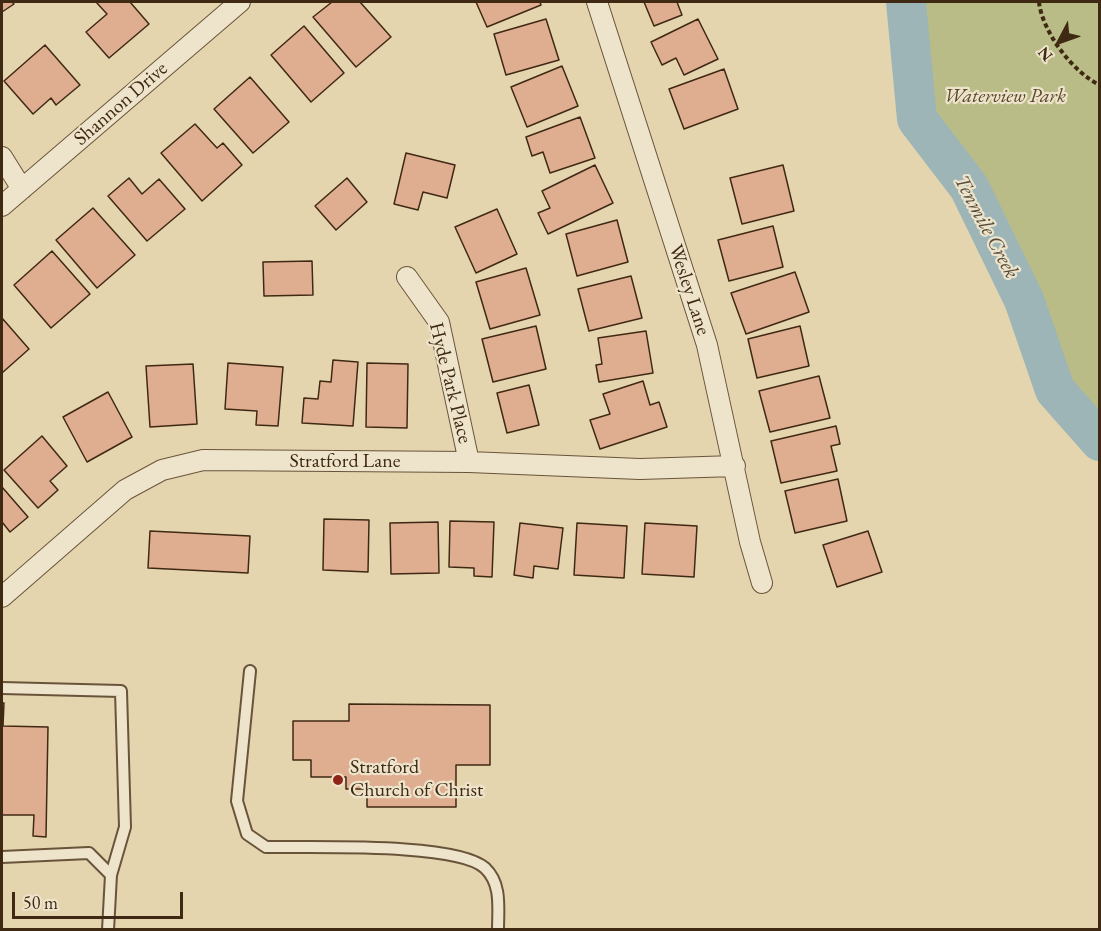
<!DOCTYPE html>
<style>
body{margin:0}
#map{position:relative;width:1101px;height:931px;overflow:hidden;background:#e4d5af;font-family:"EB Garamond",serif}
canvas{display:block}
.frame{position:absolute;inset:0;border:3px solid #402913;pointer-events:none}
.north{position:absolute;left:1029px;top:12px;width:60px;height:60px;-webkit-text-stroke:4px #ede4cb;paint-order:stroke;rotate:229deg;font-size:16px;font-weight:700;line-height:24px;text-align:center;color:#402913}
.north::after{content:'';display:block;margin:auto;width:21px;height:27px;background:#402913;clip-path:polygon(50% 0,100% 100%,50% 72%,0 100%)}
.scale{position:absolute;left:12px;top:892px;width:171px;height:27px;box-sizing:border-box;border:3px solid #402913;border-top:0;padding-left:8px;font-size:18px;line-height:21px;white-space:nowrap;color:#402913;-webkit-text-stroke:4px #ede4cb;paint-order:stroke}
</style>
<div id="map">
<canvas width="1101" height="931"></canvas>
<div class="frame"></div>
<div class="north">N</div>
<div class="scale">50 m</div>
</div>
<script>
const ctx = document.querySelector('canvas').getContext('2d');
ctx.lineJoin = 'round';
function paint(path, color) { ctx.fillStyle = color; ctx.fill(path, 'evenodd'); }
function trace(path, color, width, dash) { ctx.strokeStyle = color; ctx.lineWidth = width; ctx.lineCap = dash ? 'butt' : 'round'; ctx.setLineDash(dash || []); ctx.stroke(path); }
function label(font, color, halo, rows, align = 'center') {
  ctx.font = font + ' "EB Garamond",serif'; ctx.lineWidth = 4.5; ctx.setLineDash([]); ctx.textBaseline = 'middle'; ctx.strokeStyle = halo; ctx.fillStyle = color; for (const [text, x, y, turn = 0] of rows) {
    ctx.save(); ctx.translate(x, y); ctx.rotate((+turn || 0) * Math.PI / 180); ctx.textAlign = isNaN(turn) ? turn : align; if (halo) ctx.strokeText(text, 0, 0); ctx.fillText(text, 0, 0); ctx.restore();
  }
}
paint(new Path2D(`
 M894,2H1099V431L1062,389L1022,263L967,214L921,143L916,131Z`), '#b9bc87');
trace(new Path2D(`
 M906,2L917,119L969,187L1024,300L1055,390L1100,441`), '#9db5b7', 40);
const building = new Path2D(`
 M2,2H12L14,4L2,12Z
 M96,2H130L149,24L109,58L86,32L107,14Z
 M332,2H360L391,37L356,67L313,17Z
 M476,2H540L541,5L487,27Z
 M644,2H677L682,15L654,26Z
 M546,19L559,60L506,75L494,34Z
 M698,19L718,59L684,75L676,58L662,65L651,42Z
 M304,26L344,73L311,102L271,55Z
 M45,45L80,85L56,105L51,98L33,114L4,81Z
 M562,66L578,106L527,127L511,87Z
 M724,69L738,109L684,129L669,89Z
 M250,77L289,122L253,153L214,109Z
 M580,117L595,158L550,173L543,152L532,156L526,137Z
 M195,124L217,148L223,143L242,165L202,201L161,153Z
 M406,153L455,165L447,198L423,192L418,210L394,204Z
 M595,165L613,203L548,234L538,213L550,208L542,191Z
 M783,165L794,211L742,224L730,178Z
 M129,178L142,194L159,179L185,209L147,241L108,196Z
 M347,178L367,202L336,230L315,206Z
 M93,208L135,255L97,288L56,240Z
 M497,209L517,254L476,273L455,227Z
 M617,220L628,262L577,276L566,234Z
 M773,226L783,267L729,281L718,240Z
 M52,251L90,294L51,328L14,285Z
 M312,261L313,295L264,296L263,262Z
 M526,268L540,315L490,329L476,282Z
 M795,272L809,312L746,334L731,293Z
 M631,276L642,318L589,331L578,289Z
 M2,318L29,349L2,373Z
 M536,326L546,369L493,382L482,339Z
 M800,326L809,366L757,378L748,339Z
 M646,331L653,373L599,382L596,365L602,364L598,338Z
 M333,360L358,362L353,426L302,423L304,398L318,399L320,381L331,382Z
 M228,363L283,367L278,426L256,425L257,411L225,409Z
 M367,363L408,364L407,428L366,427Z
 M193,364L197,424L150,427L146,366Z
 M819,376L830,418L770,432L759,391Z
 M643,381L650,405L659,402L667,427L600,449L590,420L610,414L603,394Z
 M529,385L539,425L507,433L497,393Z
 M108,392L132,437L87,462L63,417Z
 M836,426L840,444L831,446L837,471L781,483L771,441Z
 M42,436L67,466L50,481L58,490L38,508L4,470Z
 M838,479L847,521L795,533L785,491Z
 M2,487L28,517L10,532L2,522Z
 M324,519L369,520L368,572L323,570Z
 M450,521L494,522L492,577L474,576V568L449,567Z
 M438,522L439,573L391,574L390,523Z
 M520,523L563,528L558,569L534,566L533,578L514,575Z
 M577,523L627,526L624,578L574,575Z
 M645,523L697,526L694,577L642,574Z
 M150,531L250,536L248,573L148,568Z
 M868,531L882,572L837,587L823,545Z
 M2,703H4L3,726L48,727L46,837L33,836L34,815H2Z
 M349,704L490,705V765H456V807H367V789H346V777H311V760H293V721H349Z`);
paint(building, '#dfad90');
trace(building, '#402913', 1.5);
const service = new Path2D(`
 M250,671L237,801L247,834L266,847C310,848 457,842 485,868C502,884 498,908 498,930
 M2,688L121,691L125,827L111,875
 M2,857L89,853L111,875L108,930`);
const minor = new Path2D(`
 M597,2L707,345L750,542L762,583
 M2,157L22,189
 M2,206L240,2
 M407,277L439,322L469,462
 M2,597L125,490L162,470L203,460L469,462L640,469L735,466`);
trace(service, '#69543a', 14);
trace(minor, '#69543a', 22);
trace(new Path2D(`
 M1039,2C1042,31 1073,73 1100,85`), '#402913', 4, [4.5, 3]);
trace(service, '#ede4cb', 10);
trace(minor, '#ede4cb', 20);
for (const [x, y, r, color] of [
 [338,780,6,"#8f2418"]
]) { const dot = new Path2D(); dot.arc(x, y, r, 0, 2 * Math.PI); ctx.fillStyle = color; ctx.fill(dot); trace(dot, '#ede4cb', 2); }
label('italic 20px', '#58462a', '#ede4cb', [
 ["Waterview Park",1005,97]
]);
label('20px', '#402913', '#ede4cb', [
 ["Shannon Drive",121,104,-41],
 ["Wesley Lane",689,290,72],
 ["Hyde Park Place",450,383,76],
 ["Stratford Lane",345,462]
]);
label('20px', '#402913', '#ede4cb', [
 ["Stratford",350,768],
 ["Church of Christ",350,791]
], 'left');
label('italic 21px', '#574c3c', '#ede4cb', [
 ["Tenmile Creek",986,227,62]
]);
</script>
